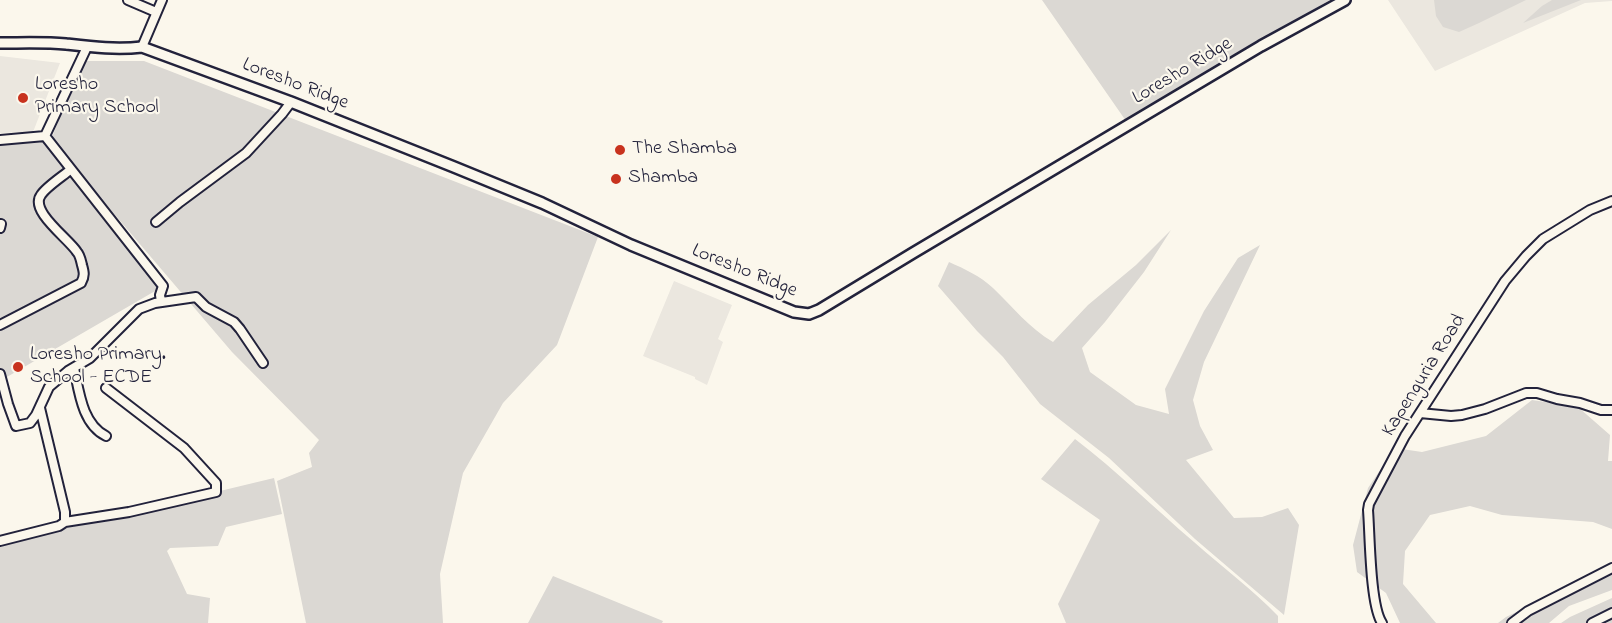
<!DOCTYPE html>
<style>
body{margin:0}
canvas{display:block;background:#fbf7ec}
</style>
<canvas width="1612" height="623"></canvas>
<script>
const ctx = document.querySelector('canvas').getContext('2d');
ctx.lineJoin = 'round';
function paint(path, color) { ctx.fillStyle = color; ctx.fill(path, 'evenodd'); }
function trace(path, color, width, dash) { ctx.strokeStyle = color; ctx.lineWidth = width; ctx.lineCap = dash ? 'butt' : 'round'; ctx.setLineDash(dash || []); ctx.stroke(path); }
function label(font, color, halo, rows, align = 'center') {
  ctx.font = font + ' "Indie Flower",sans-serif'; ctx.lineWidth = 4.5; ctx.setLineDash([]); ctx.textBaseline = 'middle'; ctx.strokeStyle = halo; ctx.fillStyle = color; for (const [text, x, y, turn = 0] of rows) {
    ctx.save(); ctx.translate(x, y); ctx.rotate((+turn || 0) * Math.PI / 180); ctx.textAlign = isNaN(turn) ? turn : align; if (halo) ctx.strokeText(text, 0, 0); ctx.fillText(text, 0, 0); ctx.restore();
  }
}
paint(new Path2D(`
 M1388,0H1612V1L1585,3L1435,71Z
 M0,56L60,63L33,132L0,133Z
 M674,281L732,305L718,339L723,342L707,385L695,379V377L643,356Z`), '#ebe7df');
paint(new Path2D(`
 M1042,0H1330L1126,121Z
 M1434,0H1526L1479,23L1459,32L1443,27L1436,16Z
 M1552,0H1581L1523,23L1542,6Z
 M81,61H144L598,237L557,345L503,403L463,473L440,574L443,623H306L277,481L312,467L309,453L319,440L232,352L51,140Z
 M44,131L53,155L162,287L0,381V135Z
 M1171,230L1144,272L1105,322L1082,348L1090,372L1136,405L1169,414L1165,389L1204,311L1238,258L1260,245L1204,362L1193,400L1200,426L1213,450L1186,460L1234,518L1262,517L1288,508L1299,525L1284,615L1195,539L1109,458L1040,404L1003,357L977,331L938,286L949,262C965,269 980,276 993,288C1013,307 1029,328 1053,342L1088,305L1136,265Z
 M1532,400L1578,407L1610,435L1608,461H1612V529L1593,522L1502,515L1470,506L1430,515L1405,551L1403,584L1436,623H1400L1386,593L1357,572L1353,545L1368,488L1395,448L1422,452L1486,436Z
 M1075,439C1117,471 1154,508 1194,542C1222,567 1252,589 1278,616V623H1066L1058,604L1100,520L1041,479Z
 M274,478L282,514L226,527L218,546L170,548L167,551L187,594L210,598L208,623H0V547L33,536Z
 M1612,566V590L1569,606L1549,623H1498L1506,617Z
 M553,576L663,621L662,623H528Z
 M1612,598V623H1561L1570,617Z`), '#dbd8d3');
const minor = new Path2D(`
 M128,0L156,12
 M87,47L45,136L163,286L160,295L161,302
 M142,47L162,0
 M0,140L45,136
 M156,222L180,202L246,153L282,114L291,102
 M0,228L1,224
 M0,325L81,283C85,276 84,272 82,265C81,261 80,255 77,252C69,239 29,211 41,195C46,187 63,176 70,170
 M74,368C79,391 82,424 106,436
 M0,374L8,404L16,426L30,423L36,415L49,387L68,371L90,358L139,309L155,303L196,297L206,307L234,322L240,329L263,363
 M1420,413L1451,416L1462,415L1485,409L1526,393H1537L1557,399L1580,403L1601,410H1612
 M65,522L129,512L216,492V483L184,448L106,388
 M0,541L59,526L65,522V512L40,408
 M1382,623C1370,605 1370,535 1368,510L1369,504L1405,436L1505,281L1526,256L1543,239L1590,210L1612,201
 M1512,623L1528,611L1612,568
 M1592,623L1612,613`);
const tertiary = new Path2D(`
 M0,43C22,43 45,42 66,44C92,47 116,50 142,47L291,102L454,167L542,203L631,245L794,312L809,314L819,310L913,253L1261,46L1345,0`);
trace(minor, '#22223b', 12);
trace(tertiary, '#22223b', 14);
trace(minor, '#fbf7ec', 8);
trace(tertiary, '#fbf7ec', 9);
for (const [x, y, r, color] of [
 [23,98,6,"#c8321e"],
 [620,150,6,"#c8321e"],
 [616,179,6,"#c8321e"],
 [18,367,6,"#c8321e"]
]) { const dot = new Path2D(); dot.arc(x, y, r, 0, 2 * Math.PI); ctx.fillStyle = color; ctx.fill(dot); trace(dot, '#fbf7ec', 2); }
label('20px', '#22223b', '#fbf7ec', [
 ["Loresho Ridge",1183,72,-31],
 ["Loresho Ridge",295,85,21],
 ["Loresho Ridge",744,272,22],
 ["Kapenguria Road",1425,376,-58]
]);
label('20px', '#22223b', '#fbf7ec', [
 ["Loresho",35,86],
 ["Primary School",35,109],
 ["The Shamba",632,150],
 ["Shamba",628,179],
 ["Loresho Primary.",30,356],
 ["School - ECDE",30,379]
], 'left');
</script>
